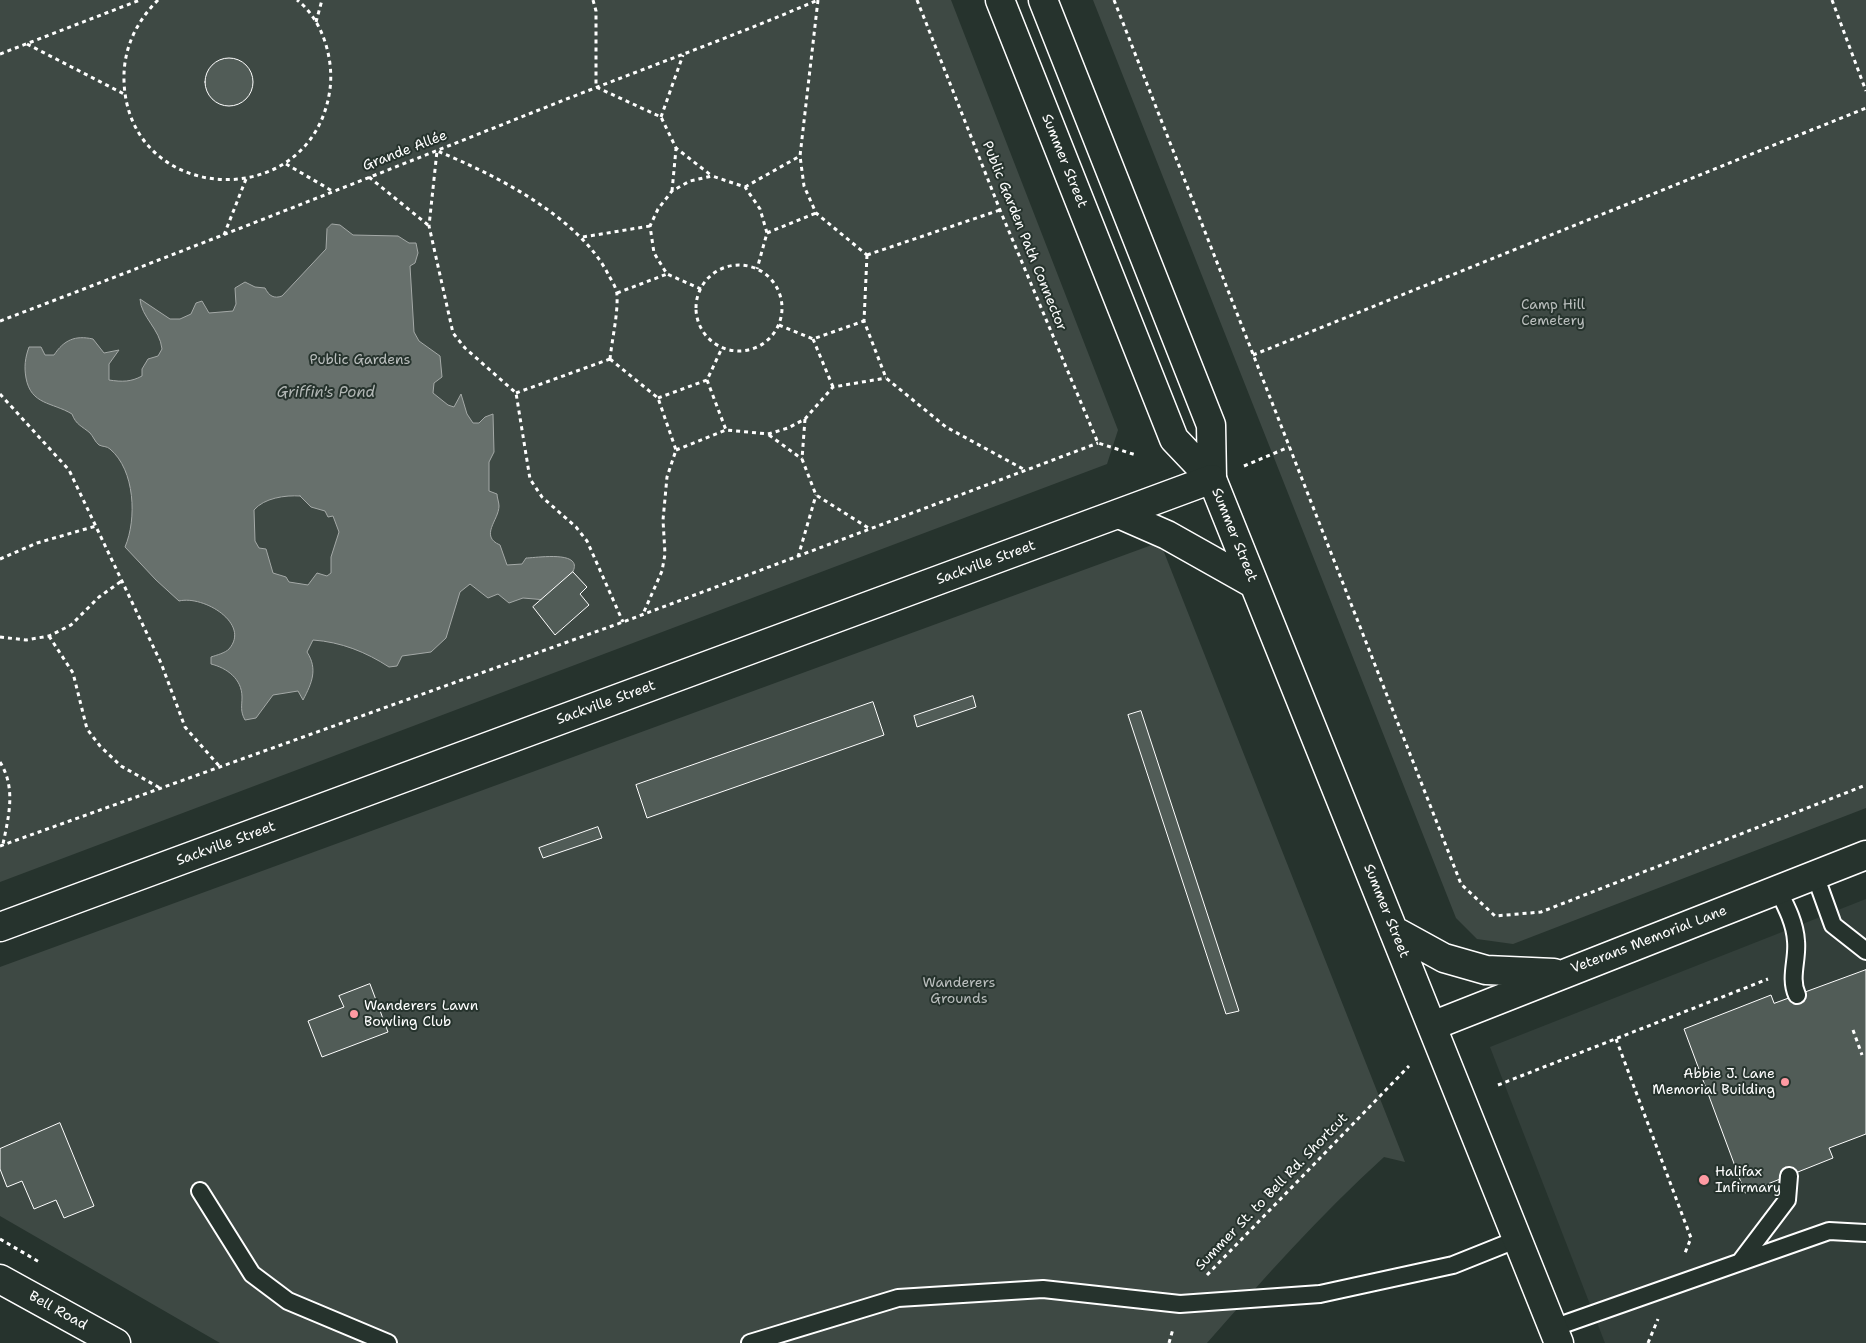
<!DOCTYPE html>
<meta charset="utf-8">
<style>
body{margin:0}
canvas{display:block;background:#26332d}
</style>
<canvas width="1866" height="1343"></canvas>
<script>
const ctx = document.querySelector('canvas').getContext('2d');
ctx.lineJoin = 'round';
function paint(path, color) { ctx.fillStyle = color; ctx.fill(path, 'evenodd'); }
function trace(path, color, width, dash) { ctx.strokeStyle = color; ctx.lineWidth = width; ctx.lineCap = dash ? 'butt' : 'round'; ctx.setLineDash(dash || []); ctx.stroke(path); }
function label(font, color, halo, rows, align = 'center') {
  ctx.font = font + ' "Shantell Sans",sans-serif'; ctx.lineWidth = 4; ctx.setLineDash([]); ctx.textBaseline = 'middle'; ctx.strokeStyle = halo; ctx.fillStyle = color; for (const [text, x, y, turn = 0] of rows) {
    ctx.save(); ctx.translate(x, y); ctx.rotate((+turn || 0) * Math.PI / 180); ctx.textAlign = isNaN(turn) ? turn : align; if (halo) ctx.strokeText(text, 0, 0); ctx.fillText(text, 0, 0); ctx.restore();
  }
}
paint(new Path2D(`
 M1866,899V1343H1605L1490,1047Z`), '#333f3a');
paint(new Path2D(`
 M0,0H951L1118,430L1107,464L0,882Z
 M1093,0H1866V808L1513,944L1477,939L1456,918Z
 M1160,542L1405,1162L1384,1157C1319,1216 1265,1277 1207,1343H220L0,1216V967Z`), '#3e4944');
const water = new Path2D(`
 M332,224L340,225L353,235L398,236L409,243H416L418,253L415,263L410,266L414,332L419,341L440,356L442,377L434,383L433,393L448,405L454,407L461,394L467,414L473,423H479L485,417L493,414L494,452L489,462V491L497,494C497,498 499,502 499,506C499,520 479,536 500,545L507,565L522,564L526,558C536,558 588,549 571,575C565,584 553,592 546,600L523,598L509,603L498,594L488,598L470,584L460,592L446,638L431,652L402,656L397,666L389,667C366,652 341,642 313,640L307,652C318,669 312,683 303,700L298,691L273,695L256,718L245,720C240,711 242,706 242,697C242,679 227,668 211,664V657C217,655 225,653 229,649C251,624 204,595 179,601L156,580L125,547C137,519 135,470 110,449C107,446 103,447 99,445C95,442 93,436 90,433C82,426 76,425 72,414C52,402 31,405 26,378C24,367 25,358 29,347H41L45,355H54C64,340 75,335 93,339L104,353L119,350L109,364V380C122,382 131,382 142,376V369L148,359L158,356L162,349C160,329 141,317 140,299L170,319H180L191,314L196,303L202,301L209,313L233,311L236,304L235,288L245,282L255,287L265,288C269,296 274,299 282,296L326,249L327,229ZM300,496L311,507L325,511L328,517L333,516L339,532L331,557V573L327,576L317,573L308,585L289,582L286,577L273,573L266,549L259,548L255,541L254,510C264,498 285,495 300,496Z`);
paint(water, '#67706c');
trace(water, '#a4a9a7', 1);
const building = new Path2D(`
 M205 82a24 24 0 1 1 48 0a24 24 0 1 1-48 0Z
 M573,572L587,587L580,594L589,605L555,635L533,607Z
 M973,696L976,707L917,727L914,716Z
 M873,702L884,735L647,818L636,785Z
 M1141,711L1239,1011L1226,1014L1128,715Z
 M598,827L602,838L543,858L539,848Z
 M1866,970V1134L1829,1148L1833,1158L1745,1193L1684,1029L1771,995L1774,1003Z
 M370,984L388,1032L322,1057L308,1021L344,1007L339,996Z
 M60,1123L94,1206L64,1218L56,1200L34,1209L22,1181L7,1187L0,1169V1149Z`);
paint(building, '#515c57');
trace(building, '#fff', 1);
const lane = new Path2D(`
 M1815,875L1833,925L1866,951
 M1778,890C1786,906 1795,923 1796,941C1798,959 1789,978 1797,995
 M200,1191L252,1274L288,1301L388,1343
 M1740,1262L1787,1200L1789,1176
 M1553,1328L1829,1231L1866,1233
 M750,1343L898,1298L1043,1289L1180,1304L1320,1294L1453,1265L1518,1239`);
const street = new Path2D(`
 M1000,0L1174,439L1212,479
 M1043,0L1211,425L1212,479`);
const secondary = new Path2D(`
 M1119,514L1167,535L1254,584
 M0,927L1212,479L1559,1343
 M1393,930L1444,958L1486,970L1554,973
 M1432,1026L1866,855
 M0,1279L116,1343`);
trace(lane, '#fff', 20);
trace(street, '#fff', 31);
trace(secondary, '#fff', 31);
trace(new Path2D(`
 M158,0C136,22 123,49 124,81C128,207 313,215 330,89C334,58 322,19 297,0
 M593,0L596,11V87L661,117L676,148L712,176
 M818,0L800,156L804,186L816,213L867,255
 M917,0L1000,210L1098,443L1136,455
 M1114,0L1461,884L1495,916L1541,912L1866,785
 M1832,0L1866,91
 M316,22L322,0
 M27,44L124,94
 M0,54L140,0
 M661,117L683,55
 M286,164L334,192
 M369,177L428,225
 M745,187L800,156
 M672,191L676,149
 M767,233L816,213
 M224,235L246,179
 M583,237L650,226
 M867,255L864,321L886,378L946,427L1025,470
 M867,255L1000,210
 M696 308a43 43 0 1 1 86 0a43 43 0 1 1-86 0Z
 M701,289L667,274L654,253L650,226L658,209L672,191L690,181L712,176L745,187L760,209L767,233L757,269
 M617,293L667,274
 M0,321C187,250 373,176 559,102C645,68 732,37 818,0
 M779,325L813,339L864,321
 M813,339L833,387
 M1253,355L1866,108
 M610,359C612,339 618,315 617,295C617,288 611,280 608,274C579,217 494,174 437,151L429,226L453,333L465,348L516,393L530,479L542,497L576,527L587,541L623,622
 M610,359L658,398L676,450L667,477L663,520L665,554L662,571L643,614
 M707,380L726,430
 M516,393L610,359
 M0,394L69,470L161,663L185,727L220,767
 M658,398L707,380L722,348
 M805,419L802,459L816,495L870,529
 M769,435L802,459
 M676,450L726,430L768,434L788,428L805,419L833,387L886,378
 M1244,466L1289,447
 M798,557L816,495
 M0,559L37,543L96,526
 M49,636L73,673L87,729L100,746L121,766L160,788
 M0,637L26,640L49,636L71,625L99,597L123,580
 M0,762C16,788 9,815 3,844
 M0,846L623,622L1098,443
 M1853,1030L1862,1055
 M1616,1039L1691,1238L1685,1253
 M1498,1085L1768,979
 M0,1239L41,1263
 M1207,1275L1409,1066
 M1169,1343L1173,1329
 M1648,1343L1658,1319`), '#fff', 3, [4, 4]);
trace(lane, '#26332d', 16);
trace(street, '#26332d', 28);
trace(secondary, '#26332d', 28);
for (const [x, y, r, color] of [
 [354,1014,5,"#ff9aa2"],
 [1785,1082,5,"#ff9aa2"],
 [1704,1180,6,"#ff9aa2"]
]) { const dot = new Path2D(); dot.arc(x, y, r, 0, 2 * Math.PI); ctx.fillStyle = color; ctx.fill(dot); trace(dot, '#26332d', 2); }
label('14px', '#fff', '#26332d', [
 ["Grande Allée",405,151,-21],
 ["Summer Street",1064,161,68],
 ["Public Garden Path Connector",1024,236,68],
 ["Summer Street",1234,535,68],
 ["Sackville Street",986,563,-20],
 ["Sackville Street",606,703,-20],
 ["Sackville Street",226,844,-20],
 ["Summer Street",1386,911,68],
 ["Veterans Memorial Lane",1649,940,-21],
 ["Summer St. to Bell Rd. Shortcut",1272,1192,-46],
 ["Bell Road",58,1311,29]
]);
label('14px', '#bbbfbe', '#26332d', [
 ["Camp Hill",1553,305],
 ["Cemetery",1553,321],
 ["Public Gardens",360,360],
 ["Wanderers",959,983],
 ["Grounds",959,999]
]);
label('14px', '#fff', '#26332d', [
 ["Wanderers Lawn",364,1006],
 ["Bowling Club",364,1022],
 ["Abbie J. Lane",1775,1074,"right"],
 ["Memorial Building",1775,1090,"right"],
 ["Halifax",1715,1172],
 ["Infirmary",1715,1188]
], 'left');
label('italic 15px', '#b3b8b6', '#26332d', [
 ["Griffin's Pond",326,393]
]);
</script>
